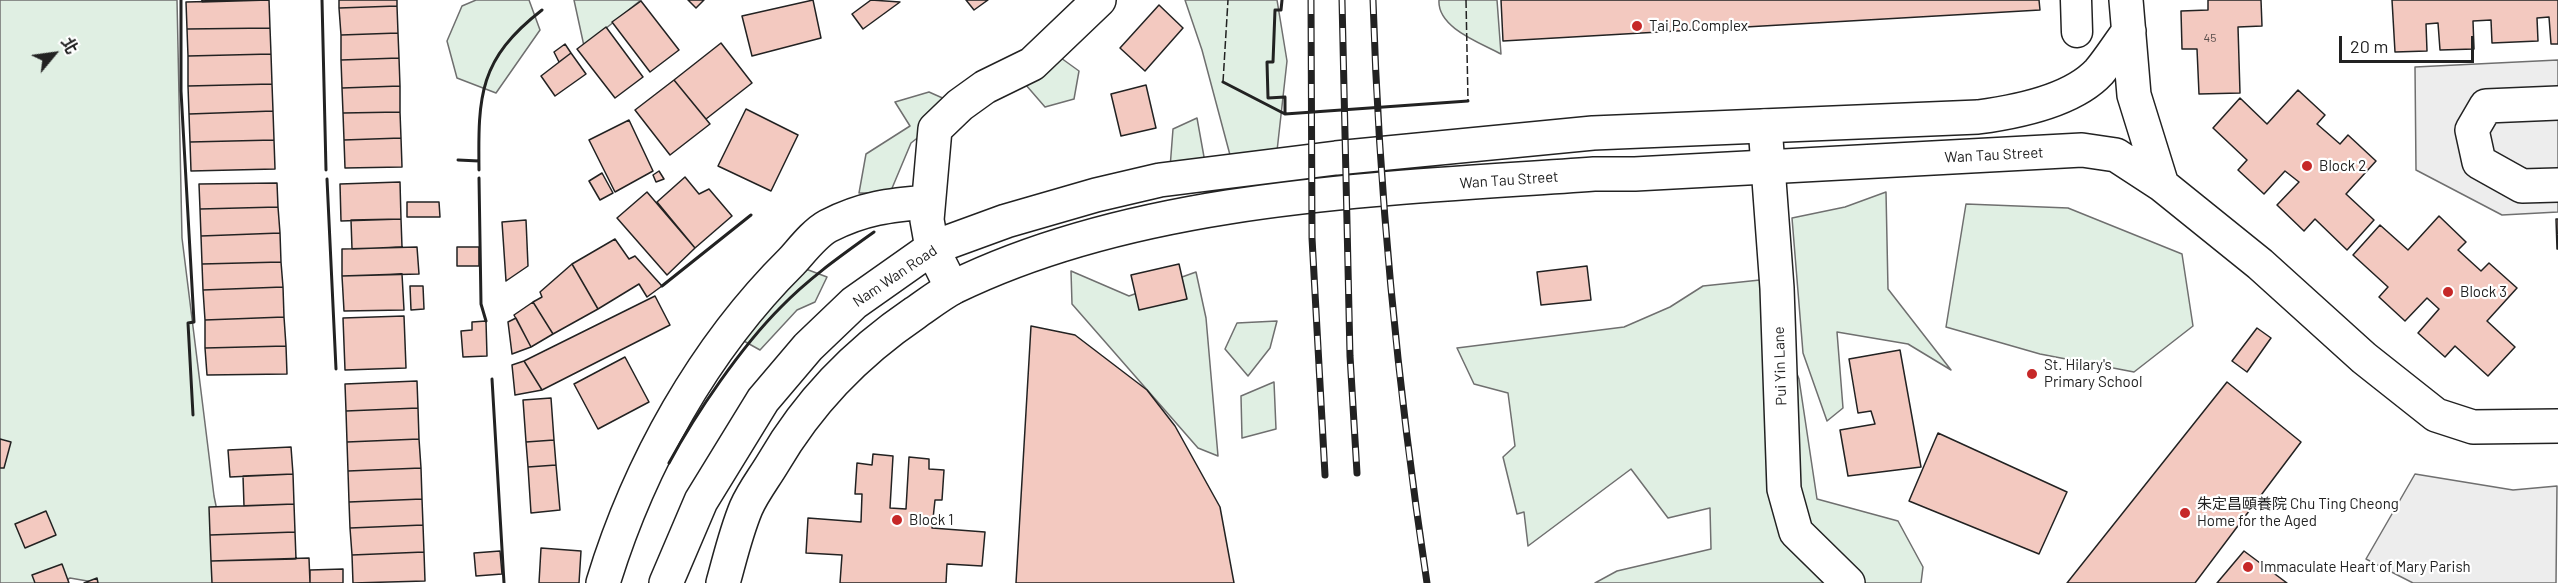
<!DOCTYPE html>
<meta charset="utf-8">
<style>
body{margin:0}
#map{position:relative;width:2558px;height:583px;overflow:hidden;background:#fff;font-family:Barlow,"Noto Sans TC",sans-serif}
canvas{display:block}
.north{position:absolute;left:24px;top:24px;width:60px;height:60px;-webkit-text-stroke:4px #fff;paint-order:stroke;rotate:61deg;font-size:16px;font-weight:700;line-height:24px;text-align:center;color:#222}
.north::after{content:'';display:block;margin:auto;width:21px;height:27px;background:#222;clip-path:polygon(50% 0,100% 100%,50% 72%,0 100%)}
.scale{position:absolute;left:2339px;top:36px;width:135px;height:27px;box-sizing:border-box;border:3px solid #222;border-top:0;padding-left:8px;font-size:18px;line-height:21px;white-space:nowrap;color:#222;-webkit-text-stroke:4px #fff;paint-order:stroke}
</style>
<div id="map">
<canvas width="2558" height="583"></canvas>
<div class="north">北</div>
<div class="scale">20 m</div>
</div>
<script>
const ctx = document.querySelector('canvas').getContext('2d');
ctx.lineJoin = 'round';
function paint(path, color) { ctx.fillStyle = color; ctx.fill(path, 'evenodd'); }
function trace(path, color, width, dash) { ctx.strokeStyle = color; ctx.lineWidth = width; ctx.lineCap = dash ? 'butt' : 'round'; ctx.setLineDash(dash || []); ctx.stroke(path); }
function label(font, color, halo, rows, align = 'center') {
  ctx.font = font + ' Barlow,"Noto Sans TC",sans-serif'; ctx.lineWidth = 4.5; ctx.setLineDash([]); ctx.textBaseline = 'middle'; ctx.strokeStyle = halo; ctx.fillStyle = color; for (const [text, x, y, turn = 0] of rows) {
    ctx.save(); ctx.translate(x, y); ctx.rotate((+turn || 0) * Math.PI / 180); ctx.textAlign = isNaN(turn) ? turn : align; if (halo) ctx.strokeText(text, 0, 0); ctx.fillText(text, 0, 0); ctx.restore();
  }
}
const green = new Path2D(`
 M0,0H177L182,238L214,496L232,583H99L70,578L62,583H0Z
 M476,0H529L540,30L496,93L457,78L447,41L462,6Z
 M574,0H641L584,46Z
 M1185,0H1277L1287,61L1277,151L1230,155L1202,50Z
 M1439,0H1497L1501,54C1481,43 1437,28 1439,0Z
 M1061,58L1079,71L1074,99L1045,107L1019,77Z
 M929,92L947,100L925,132L911,143L890,193H859L866,154L910,126L895,102Z
 M1197,118L1206,168H1170L1173,129Z
 M1886,192L1888,289L1951,370L1908,344L1837,332L1843,408L1827,421L1803,353L1792,218L1845,207Z
 M1966,204L2068,208L2182,254L2193,326L2134,372L2040,354L1946,327Z
 M774,257L827,277L815,302L797,310L760,350L742,340Z
 M1071,271L1129,296L1196,272L1206,318L1218,456L1198,448L1072,304Z
 M1760,280L1799,379L1817,499L1898,521L1923,567L1921,583H1595L1617,571L1711,549L1710,508L1668,518L1631,469L1528,546L1524,512L1517,514L1503,457L1515,446L1508,393L1474,384L1457,348L1624,327L1670,307L1703,286Z
 M1277,321L1270,348L1248,376L1225,349L1237,323Z
 M1274,382L1276,429L1242,438L1241,396Z`);
paint(green, '#e0efe3');
trace(green, '#6f6f6f', 1.5);
const parking = new Path2D(`
 M2558,60V212L2502,215L2416,170L2415,67Z
 M2415,474L2513,490L2557,486L2556,583H2413L2366,559Z`);
paint(parking, '#ededed');
trace(parking, '#6f6f6f', 1.5);
const building = new Path2D(`
 M202,0H269L202,2Z
 M269,0L270,28L187,29L186,2Z
 M339,0H397V6L339,8Z
 M688,0H704L696,8Z
 M813,0L821,38L752,56L742,16Z
 M871,0L900,2L863,29L852,14Z
 M966,0H988L974,10Z
 M1501,0H2039L2040,10L1503,41Z
 M2208,0H2261L2262,26L2238,27L2240,93L2199,94L2197,49H2182L2181,11L2208,10Z
 M2392,0H2558V44H2551L2549,17L2537,18L2538,41L2492,43L2491,20L2473,21L2474,49L2440,50L2438,23L2426,24L2427,51L2395,52Z
 M641,1L679,50L650,72L612,22Z
 M1159,5L1183,28L1145,71L1120,48Z
 M397,6L398,33L341,35L339,8Z
 M606,27L643,77L615,98L577,49Z
 M270,28L271,54L188,56L187,29Z
 M398,33L399,58L341,60V35Z
 M721,43L752,83L706,119L674,80Z
 M565,44L571,53L559,62L554,52Z
 M571,53L586,74L555,96L541,76Z
 M271,54L272,84L188,86V56Z
 M399,58L400,86L342,88L341,60Z
 M674,80L710,124L670,155L635,110Z
 M272,84L273,111L189,114L188,86Z
 M1146,85L1156,128L1121,136L1111,94Z
 M400,86V112L343,113L342,88Z
 M2298,90L2325,115L2317,124L2340,144L2348,135L2376,161L2346,194L2374,220L2347,250L2315,219L2304,231L2277,205L2299,182L2285,171L2264,194L2238,170L2247,160L2213,128L2240,98L2267,124Z
 M746,109L798,135L771,191L718,166Z
 M273,111L274,140L190,142L189,114Z
 M400,112L401,138L344,140L343,113Z
 M629,120L653,171L615,192L589,140Z
 M401,138L402,167L345,168L344,140Z
 M274,140L275,169L191,171L190,142Z
 M659,171L664,179L656,182L653,175Z
 M602,173L613,193L600,200L589,181Z
 M685,177L699,194L709,189L732,216L695,248L657,202Z
 M400,182L401,219L341,221L340,184Z
 M277,183L278,207L200,209L199,184Z
 M647,192L695,248L667,275L617,218Z
 M407,202H439L440,217H407Z
 M278,207L280,233L201,236L200,209Z
 M2439,216L2466,242L2458,250L2481,271L2489,263L2517,288L2487,321L2515,347L2488,376L2455,346L2445,357L2418,333L2439,309L2427,298L2405,321L2379,297L2388,287L2353,255L2380,225L2408,250Z
 M401,219L402,247L352,249L351,220Z
 M2556,219H2558V249H2557Z
 M526,220L528,266L506,281L502,222Z
 M280,233L281,262L202,264L201,236Z
 M615,239L629,259L635,256L662,286L647,297L639,284L598,309L572,264Z
 M417,247L419,274L342,276V249Z
 M457,247H479V266H457Z
 M281,262L283,287L203,290L202,264Z
 M572,264L598,309L553,334L533,302L542,297L540,292Z
 M1179,264L1187,299L1139,310L1131,275Z
 M1587,266L1591,300L1541,305L1537,272Z
 M402,274L404,310L344,311L342,276Z
 M410,286H423L424,309L411,310Z
 M283,287L284,317L205,320L203,290Z
 M655,296L670,325L542,390L524,361Z
 M533,302L553,334L531,347L514,315Z
 M404,316L406,368L345,370L343,318Z
 M284,317L286,346L205,348V320Z
 M516,318L531,347L512,354L508,322Z
 M486,321L487,356L463,357L461,331L472,330V322Z
 M1031,326L1075,335L1147,390L1175,426L1220,507L1234,583H1016Z
 M2257,328L2271,338L2247,372L2232,361Z
 M286,346L287,374L207,375L205,348Z
 M1900,350L1921,467L1848,476L1840,430L1875,424L1871,411L1858,413L1849,359Z
 M625,357L649,402L598,429L574,384Z
 M524,361L542,390L515,395L512,365Z
 M417,381L418,408L346,411L345,384Z
 M2227,382L2301,442L2195,583H2067Z
 M551,398L554,440L526,442L523,400Z
 M418,408L419,439L347,442L346,411Z
 M1938,433L2067,492L2039,554L1909,501Z
 M0,439L11,442L4,468H0Z
 M419,439L421,468L348,471L347,442Z
 M554,440L556,465L528,467L526,442Z
 M291,447L293,474L230,477L228,450Z
 M873,454L893,456L890,508L906,509L909,457L929,459V469L944,470L942,500H935L932,528L985,532L982,566L947,564L946,583H840L842,555L806,553L808,518L861,522L862,494H855L857,463L872,465Z
 M556,465L560,510L531,513L528,467Z
 M421,468L422,499L349,502L348,471Z
 M293,474L294,504L244,506L243,476Z
 M422,499L423,525L350,528L349,502Z
 M294,504L295,532L210,535L209,507Z
 M46,511L56,535L25,548L15,524Z
 M423,525L424,552L352,555L350,528Z
 M295,532L296,559L211,561L210,535Z
 M541,548L581,551L579,583H539Z
 M500,551L502,574L476,576L474,553Z
 M2244,551L2287,583H2217Z
 M424,552L425,581L353,583L352,555Z
 M309,558L310,583H212L211,561Z
 M62,564L69,583H35L32,575Z
 M343,569V583H310V570Z
 M97,578L98,583H84Z`);
paint(building, '#f3c9c0');
trace(building, '#222', 1.5);
const pedestrian = new Path2D(`
 M2076,0L2077,32`);
const minor = new Path2D(`
 M2558,103L2486,106L2472,130L2479,162L2522,186L2558,185
 M1765,126L1777,288L1784,489L1796,532L1848,583
 M952,288L932,248L927,220L935,129L960,105L985,87L1032,64L1099,0
 M603,583C639,465 704,348 792,261C802,250 815,233 828,226C863,208 890,205 928,202`);
const secondary = new Path2D(`
 M2126,0L2134,95L2162,185
 M666,583L701,501L763,400L808,347L854,303L932,248L1006,221L1096,195L1160,180L1336,158L1593,133L1978,117C2016,112 2072,101 2099,72C2110,59 2119,44 2129,31
 M723,583C730,558 736,532 746,508C753,492 764,478 773,463C809,401 856,353 915,313C928,304 941,294 954,287C1145,194 1386,189 1594,174H1635L2082,150L2116,155L2162,185L2260,264L2364,358L2436,415L2473,427L2558,426`);
trace(pedestrian, '#222', 33);
trace(minor, '#222', 36);
trace(secondary, '#222', 36);
trace(pedestrian, '#fff', 30);
trace(minor, '#fff', 33);
trace(secondary, '#fff', 33);
const rail = new Path2D(`
 M1311,0L1312,238L1325,475
 M1342,0L1350,356L1357,473
 M1373,0C1379,195 1398,390 1427,583`);
trace(rail, '#222', 7);
trace(rail, '#fff', 4.5, [14]);
trace(new Path2D(`
 M1466,0L1468,101
 M1223,82L1228,0`), '#222', 1.5, [8, 3]);
trace(new Path2D(`
 M181,0V91L194,322L188,323L193,415
 M322,0L326,170
 M1282,0L1281,10H1275L1273,62H1267L1268,98L1285,97V114
 M1223,82L1285,114L1468,101
 M458,160L479,161
 M479,170C478,95 479,59 542,10
 M479,178L481,304L486,321
 M327,179L336,369
 M662,286L751,215
 M492,379L504,583
 M669,463C696,413 741,347 781,307C809,278 842,255 874,232`), '#222', 3);
for (const [x, y, r, color] of [
 [1637,26,6,"#c62828"],
 [2307,166,6,"#c62828"],
 [2448,292,6,"#c62828"],
 [2032,374,6,"#c62828"],
 [2185,513,6,"#c62828"],
 [897,520,6,"#c62828"],
 [2248,567,6,"#c62828"]
]) { const dot = new Path2D(); dot.arc(x, y, r, 0, 2 * Math.PI); ctx.fillStyle = color; ctx.fill(dot); trace(dot, '#fff', 2); }
label('12px', '#564c4a', null, [
 ["45",2210,38]
]);
label('15px', '#222', '#fff', [
 ["Tai Po Complex",1649,26],
 ["Block 2",2319,166],
 ["Block 3",2460,292],
 ["St. Hilary's",2044,365],
 ["Primary School",2044,382],
 ["朱定昌頤養院 Chu Ting Cheong",2197,504],
 ["Home for the Aged",2197,521],
 ["Block 1",909,520],
 ["Immaculate Heart of Mary Parish",2260,567]
], 'left');
label('15px', '#222', '#fff', [
 ["Wan Tau Street",1994,155,-3],
 ["Wan Tau Street",1509,180,-4],
 ["Nam Wan Road",895,276,-34],
 ["Pui Yin Lane",1780,366,-92]
]);
</script>
